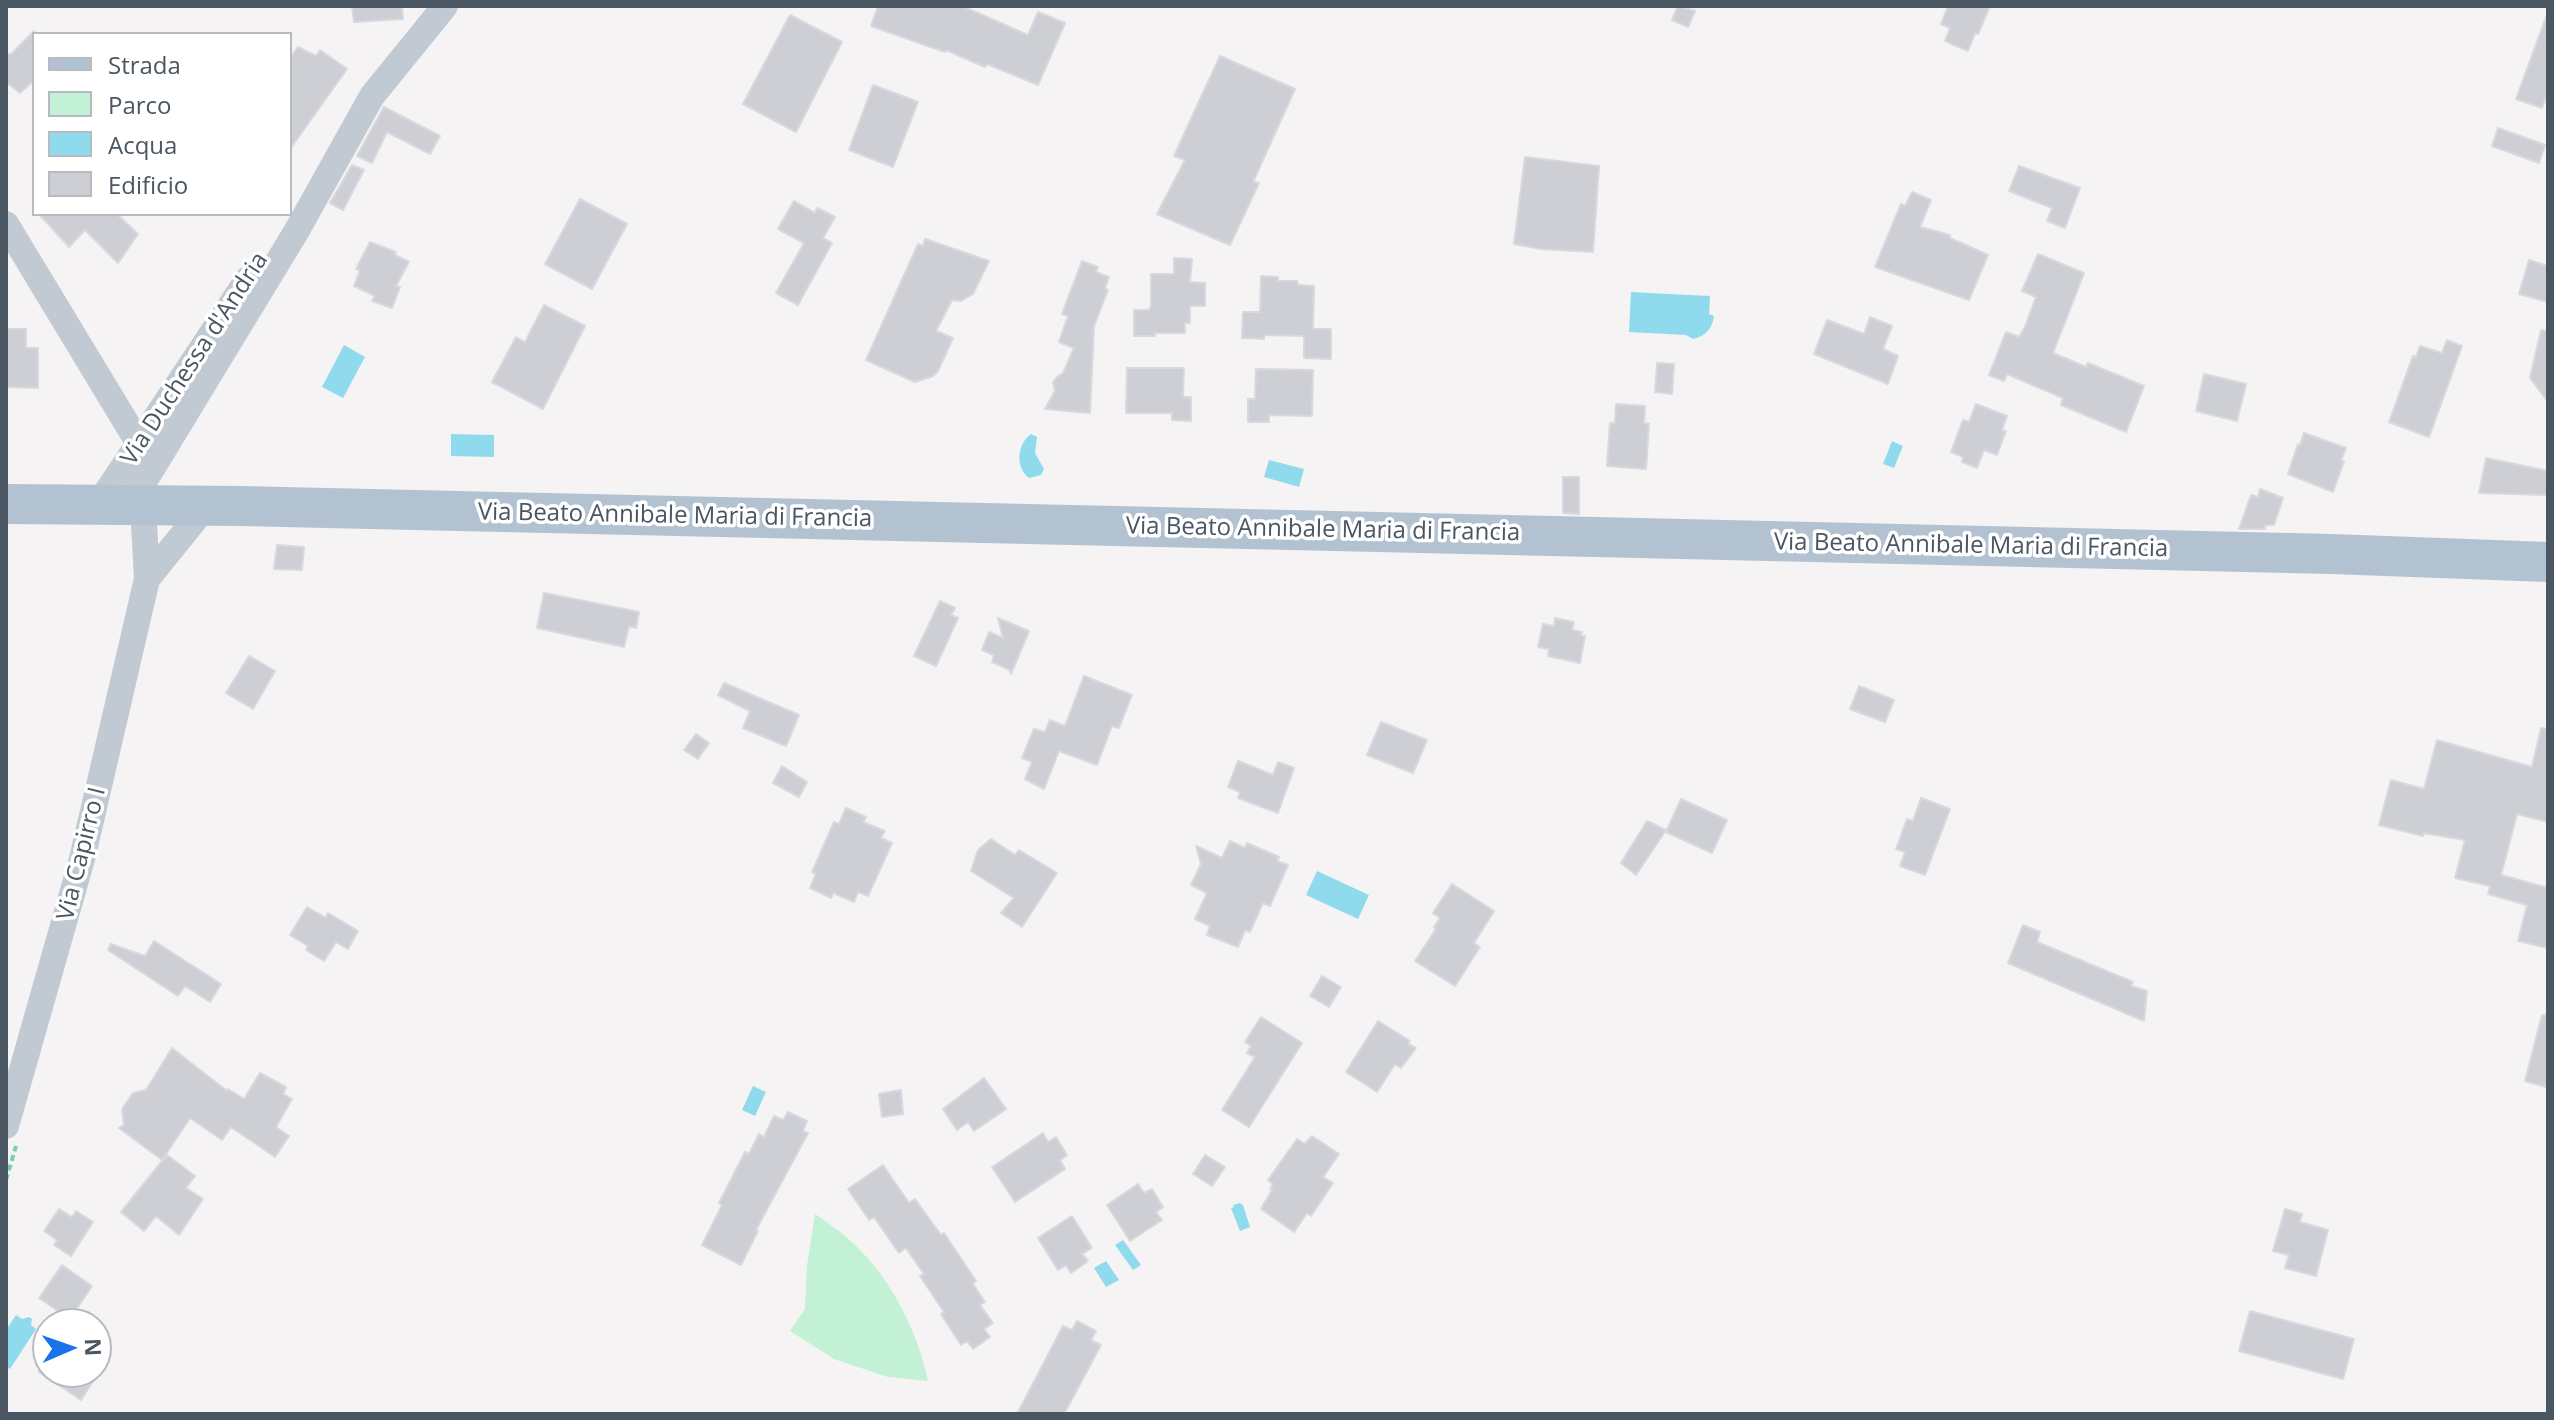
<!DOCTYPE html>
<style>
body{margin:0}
#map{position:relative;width:2554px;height:1420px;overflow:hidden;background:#f5f3f3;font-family:"Open Sans",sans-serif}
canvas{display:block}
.frame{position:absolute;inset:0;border:8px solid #4a5661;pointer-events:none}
.legend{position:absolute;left:32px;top:32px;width:260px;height:184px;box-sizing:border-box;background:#fff;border:2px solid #b7bbc0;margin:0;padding:10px 14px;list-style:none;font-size:24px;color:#4a5661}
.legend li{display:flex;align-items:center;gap:16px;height:40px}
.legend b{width:40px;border:2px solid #b7bbc0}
.north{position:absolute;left:32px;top:1308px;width:80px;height:80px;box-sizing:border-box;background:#fff;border:2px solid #b7bbc0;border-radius:50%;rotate:88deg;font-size:22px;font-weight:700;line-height:32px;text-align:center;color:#4a5661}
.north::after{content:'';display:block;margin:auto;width:28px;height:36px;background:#1a73e8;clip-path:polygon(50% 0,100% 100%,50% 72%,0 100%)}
</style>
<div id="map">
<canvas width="2554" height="1420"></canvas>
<div class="frame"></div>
<ul class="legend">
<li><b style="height:10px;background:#b3c2d1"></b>Strada</li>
<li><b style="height:22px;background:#c3f1d5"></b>Parco</li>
<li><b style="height:22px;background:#90daee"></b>Acqua</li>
<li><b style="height:22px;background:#cdcfd5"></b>Edificio</li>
</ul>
<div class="north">N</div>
</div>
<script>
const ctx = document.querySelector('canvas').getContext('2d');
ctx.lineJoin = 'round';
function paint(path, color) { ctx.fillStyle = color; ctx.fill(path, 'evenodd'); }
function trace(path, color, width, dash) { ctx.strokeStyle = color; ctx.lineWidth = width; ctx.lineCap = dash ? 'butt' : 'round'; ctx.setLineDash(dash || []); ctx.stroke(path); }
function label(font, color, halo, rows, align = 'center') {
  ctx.font = font + ' "Open Sans",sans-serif'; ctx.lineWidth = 7; ctx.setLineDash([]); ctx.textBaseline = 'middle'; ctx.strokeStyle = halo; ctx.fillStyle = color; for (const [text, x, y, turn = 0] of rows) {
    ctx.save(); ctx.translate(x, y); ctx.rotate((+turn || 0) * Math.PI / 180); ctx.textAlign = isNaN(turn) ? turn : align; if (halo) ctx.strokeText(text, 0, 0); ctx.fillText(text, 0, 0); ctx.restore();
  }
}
paint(new Path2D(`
 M815,1214C825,1221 836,1228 845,1236C888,1272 917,1328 928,1381L888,1377L834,1359L790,1331L805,1309L807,1266Z`), '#c3f1d5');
paint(new Path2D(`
 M1631,292L1710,296L1709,314L1714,316C1712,329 1706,336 1693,339L1686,335L1629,332Z
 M344,345L365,357L343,398L322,387Z
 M451,434L494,435V457L451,456Z
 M1031,434L1037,437L1035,453L1044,469L1041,475L1029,478C1015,467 1017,444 1031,434Z
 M1892,441L1903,446L1894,468L1883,464Z
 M1269,460L1304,469L1299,487L1264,477Z
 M1317,871L1369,895L1358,919L1306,895Z
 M753,1086L766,1092L755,1116L742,1110Z
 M1240,1203L1243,1205L1250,1227L1240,1231L1231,1208L1234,1207L1233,1205Z
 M1123,1240L1141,1265L1133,1270L1115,1245Z
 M1106,1261L1119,1280L1106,1287L1094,1268Z
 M16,1315L22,1319L29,1317L32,1319L31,1325L36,1329L10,1369L6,1366V1330Z`), '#90daee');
const building = new Path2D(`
 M352,6H402L403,19L354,22Z
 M878,6H962L1028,35L1038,12L1065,23L1038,85L987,64L985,67L946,50L945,52L871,26Z
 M1678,6L1695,11L1688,27L1672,20Z
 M1948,6H1990L1978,34L1975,33L1968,51L1945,41L1950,28L1941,24Z
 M790,15L842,42L796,132L743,104Z
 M2546,17H2548V92L2542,108L2516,99Z
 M34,31V80L20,93L6,82V54H11Z
 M298,47L316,56L320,50L347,69L290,149V58Z
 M1220,56L1295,89L1253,182L1259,183L1230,245L1157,214L1185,160L1174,156Z
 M873,85L918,102L893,167L849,150Z
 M384,107L440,136L430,154L387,132L372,163L357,156Z
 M2498,128L2545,145L2539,163L2492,146Z
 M1525,157L1599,166L1593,252L1541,249L1514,244Z
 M352,165L364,170L343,210L330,203Z
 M2019,166L2080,188L2065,228L2047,221L2052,208L2009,191Z
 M1912,192L1931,200L1920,227L1950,235V238L1988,255L1969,300L1875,267L1901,204L1905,206Z
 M580,199L627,224L592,289L545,264Z
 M794,201L815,213L817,208L835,217L823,238L832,243L798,305L776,293L804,243L778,229Z
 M39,214H117L138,234L118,263L85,230L69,247Z
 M925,239L989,261L973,294L961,301L952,300L936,331L953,338L938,371L933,376L915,382L866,360L918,244L923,246Z
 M370,242L396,252L395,255L409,262L396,286L400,287L392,308L372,301L375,296L354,286L360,270L356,269Z
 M2038,254L2084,273L2053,353L2086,367L2088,363L2144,386L2126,432L2061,405L2063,398L2007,374L2004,381L1989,375L2006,332L2019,337L2025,327L2036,297L2022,291Z
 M1174,258L1192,259L1190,282L1205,283V306H1190V323H1185V333H1155V336H1134V310H1149L1151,306V274H1174Z
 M2529,260L2548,266V302L2519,294Z
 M1082,261L1098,267L1096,272L1109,277L1105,288L1108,290L1094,326L1090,413L1045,409L1055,391L1053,382L1057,377L1063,373L1074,348L1059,342L1068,316L1062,314Z
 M1261,276L1278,277V281H1297L1298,285L1314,286L1313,329H1331V359L1304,358V336L1264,335V339L1242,338L1243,312H1260Z
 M544,305L585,326L543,409L492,382L516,337L525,342Z
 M1870,317L1892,326L1883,349L1898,356L1888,384L1814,354L1827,320L1864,334Z
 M6,329H26V348H38V388L6,387Z
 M2541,330L2548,331V402L2530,378Z
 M2447,340L2462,346L2429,437L2389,422L2413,356L2416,357L2420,346L2442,353Z
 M1657,363L1674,364L1672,394L1655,392Z
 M1127,368H1184L1183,397H1191V421L1172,420V413H1126Z
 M1256,369L1313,370L1312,416L1269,415V422H1248V399H1255Z
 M2204,374L2246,384L2237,421L2196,411Z
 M1616,404L1645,406L1644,423L1649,424L1646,469L1607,466L1610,423H1615Z
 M1976,404L2007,416L2002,430L2006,431L1997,455L1984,450L1977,468L1962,462L1963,457L1951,452L1963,420L1969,422Z
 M2304,433L2346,448L2341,460L2344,461L2333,492L2288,474L2298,444L2300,445Z
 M2486,458L2548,471V495L2479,493Z
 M1563,477H1579V514L1563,513Z
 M2260,489L2283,498L2274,525H2265V529H2239L2251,495L2258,497Z
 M277,545L304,547L302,570L274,569Z
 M544,593L639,612L636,628L629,626L624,647L537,628Z
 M940,601L955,608L951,615L958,618L936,666L914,656Z
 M998,618L1029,631L1011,674L1010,670L992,662L994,655L982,650L989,632L1003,638Z
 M1555,618L1574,622L1572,630L1582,632L1581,635L1585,636L1580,663L1548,656L1549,649L1538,647L1543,624L1554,626Z
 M249,656L275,671L253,709L226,693Z
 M1084,676L1132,695L1119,728L1112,726L1097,765L1059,751L1044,789L1025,779L1032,762L1022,758L1034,729L1045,732L1050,720L1065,726Z
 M724,683L799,715L786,746L743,728L750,711L718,695Z
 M1859,686L1894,700L1885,722L1850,709Z
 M1381,722L1427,740L1413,773L1367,755Z
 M2541,728L2548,729V822L2517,814L2501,875L2548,888V948L2518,941L2527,905L2488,894L2490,886L2455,878L2465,840L2424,833L2423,836L2379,825L2391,780L2424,789L2437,740L2532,767Z
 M696,734L709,743L698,759L684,750Z
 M1238,761L1273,775L1278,762L1294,768L1278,813L1238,798L1240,792L1228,787Z
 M782,766L807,782L799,797L773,783Z
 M1921,798L1950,809L1925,875L1900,866L1905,852L1896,849L1907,819L1913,821Z
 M1681,799L1727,820L1712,853L1666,832Z
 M846,808L866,817L863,822L885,831L881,838L892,843L868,896L858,892L854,902L833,893L831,898L810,888L816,874L812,872L834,822L839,824Z
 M1647,821L1666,830L1636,875L1621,863Z
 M991,839L1015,855L1019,850L1057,873L1022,927L1001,913L1014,898L971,871L978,850Z
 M1230,841L1245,848L1247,843L1279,857L1277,861L1288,865L1270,906L1263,903L1250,932L1245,930L1238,947L1207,935L1210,926L1195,919L1207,893L1191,885L1201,864L1196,846L1222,858Z
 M1452,884L1494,911L1474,943L1480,947L1455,986L1415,961L1436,929L1434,927L1440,918L1433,913Z
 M307,907L326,918L328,913L358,931L348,949L336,942L324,961L306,950L308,946L290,935Z
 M2023,925L2040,932L2037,942L2133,982L2131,986L2147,991L2144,1021L2008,963Z
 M154,941L221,984L210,1002L185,986L178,996L108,950L111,944L145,956Z
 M1322,976L1341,987L1329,1007L1310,996Z
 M2542,1015H2548V1078L2546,1087L2525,1081Z
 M1261,1017L1302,1043L1249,1127L1222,1110L1255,1057L1247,1053L1251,1046L1245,1042Z
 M1378,1021L1410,1041L1408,1044L1416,1048L1401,1068L1395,1064L1377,1092L1346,1072Z
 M172,1048L227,1091L228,1089L244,1099L260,1073L286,1087L283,1094L292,1099L276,1127L289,1136L275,1157L231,1127L222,1140L190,1118L162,1160L119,1128L124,1125L122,1109L133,1093L146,1090Z
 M984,1078L1006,1109L974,1131L968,1122L957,1130L943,1109Z
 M901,1090L903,1114L882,1117L879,1094Z
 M788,1112L807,1121L803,1131L808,1133L756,1230L758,1231L741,1265L702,1245L722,1205L719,1203L745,1152L749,1154L759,1134L764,1137L774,1116L783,1120Z
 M1043,1133L1048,1142L1056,1137L1067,1155L1060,1160L1065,1169L1015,1202L992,1167Z
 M1312,1136L1339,1154L1323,1177L1333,1183L1311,1216L1307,1213L1294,1232L1261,1209L1272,1190L1270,1189L1273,1184L1268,1180L1297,1139L1305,1144Z
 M167,1155L195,1176L186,1188L203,1199L179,1235L156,1216L144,1231L121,1212Z
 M1205,1155L1225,1167L1212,1186L1193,1174Z
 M883,1165L909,1203L915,1199L941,1235L944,1233L976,1281L973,1284L985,1302L980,1305L993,1323L984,1329L990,1337L973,1349L967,1341L961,1345L941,1314L944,1312L920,1276L924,1274L906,1248L899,1253L874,1217L869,1220L848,1189Z
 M1138,1184L1144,1193L1152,1189L1163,1207L1156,1212L1162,1220L1130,1241L1107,1205Z
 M59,1209L72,1217L76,1211L93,1222L71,1256L54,1245L57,1240L44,1231Z
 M2285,1209L2302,1214L2300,1222L2328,1230L2316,1276L2285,1268L2289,1255L2273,1251Z
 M1072,1216L1092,1248L1082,1254L1088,1261L1071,1273L1066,1265L1058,1270L1038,1238Z
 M62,1265L92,1286L70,1319L39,1298Z
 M2250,1311L2354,1339L2343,1379L2239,1351Z
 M1077,1321L1096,1331L1091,1340L1101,1345L1064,1414H1017L1063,1326L1072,1330Z
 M39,1372H99L81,1400Z`);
paint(building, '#cdcfd5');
trace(building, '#d7d9de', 2);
trace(new Path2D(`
 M6,1180L16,1146`), '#7ad0a6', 4, [6, 4]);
trace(new Path2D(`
 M6,224L147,457
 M98,505L248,279
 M130,505L296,232L372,96L445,6
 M147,579L206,506
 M6,1126L82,859L147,579L143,505`), '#c1cad2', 26);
trace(new Path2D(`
 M6,504L240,506L1465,534L2332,554L2548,562`), '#b3c2d1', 40);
label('24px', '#4a5661', '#fff', [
 ["Via Duchessa d'Andria",195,359,-57],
 ["Via Beato Annibale Maria di Francia",675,516,1],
 ["Via Beato Annibale Maria di Francia",1323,530,1],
 ["Via Beato Annibale Maria di Francia",1971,546,1],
 ["Via Capirro I",82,854,-76]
]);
</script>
